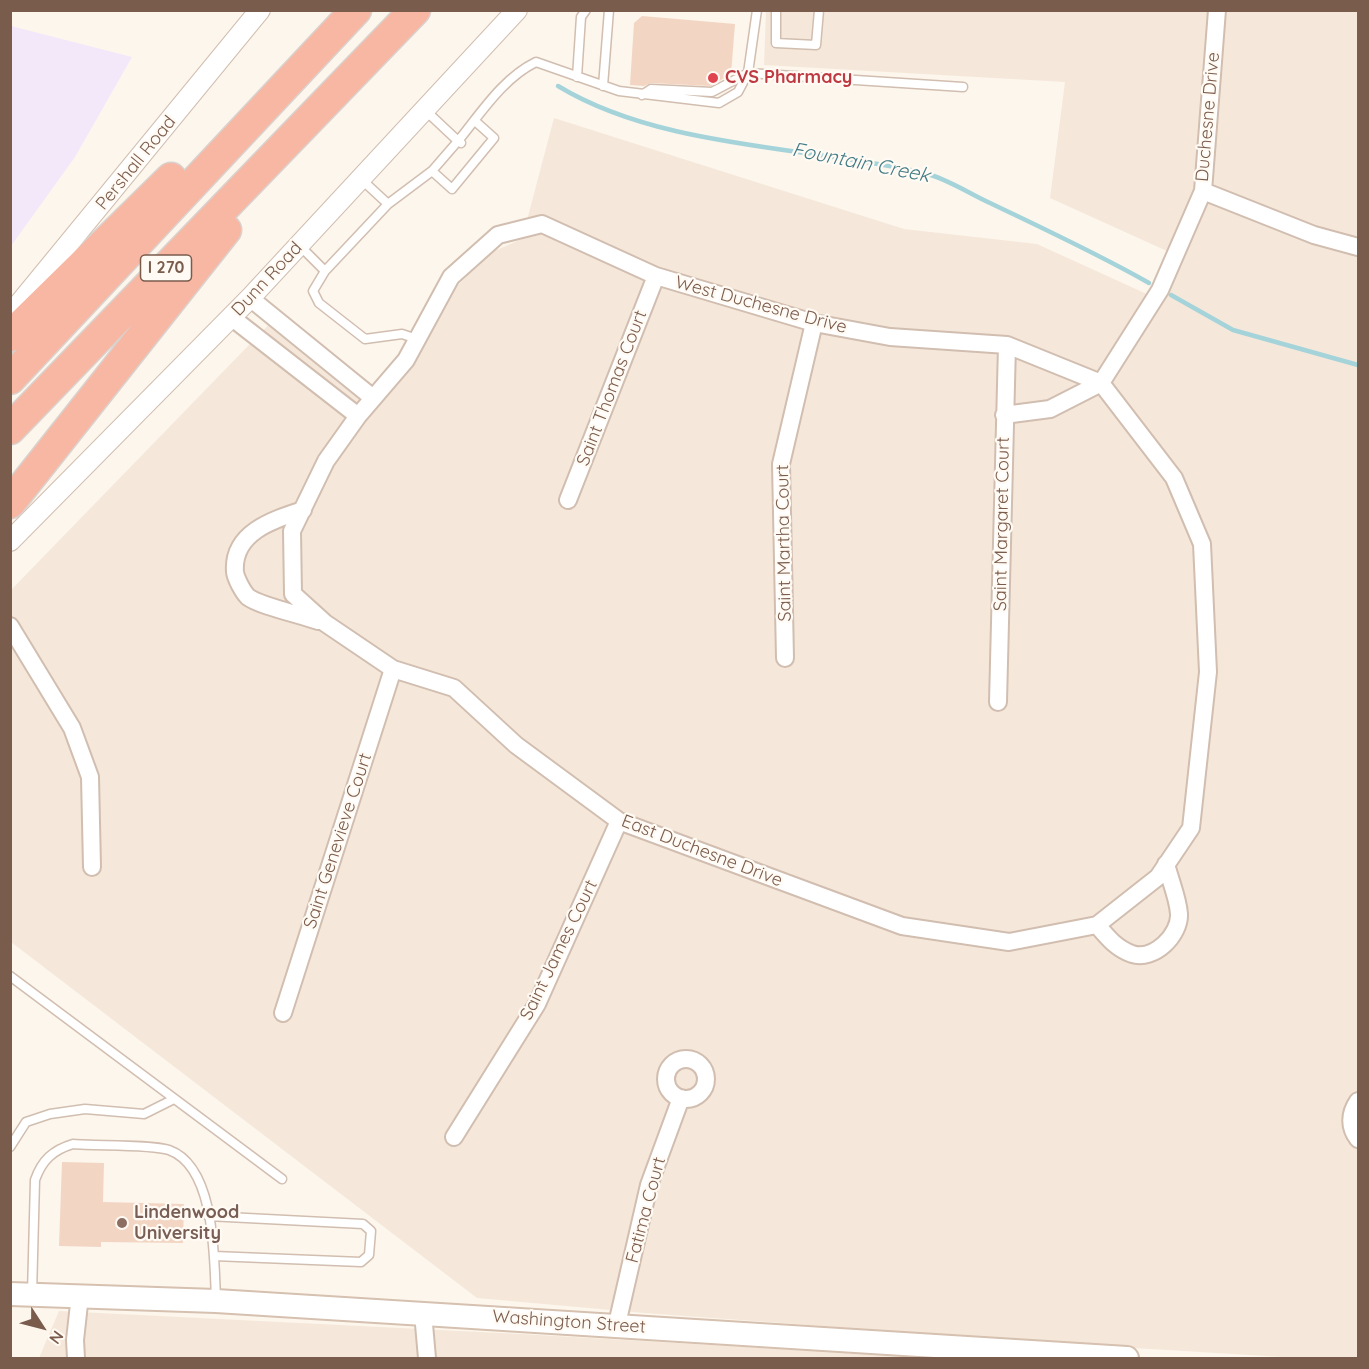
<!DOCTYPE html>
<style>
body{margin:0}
#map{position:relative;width:1369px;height:1369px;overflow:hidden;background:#fdf6ec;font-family:Quicksand,sans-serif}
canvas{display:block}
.frame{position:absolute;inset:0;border:12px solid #7a5c4d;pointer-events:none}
.north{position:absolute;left:12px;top:1297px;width:60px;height:60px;-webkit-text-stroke:4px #fffaf3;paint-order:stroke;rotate:126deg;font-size:16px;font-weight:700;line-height:24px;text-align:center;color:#7a5c4d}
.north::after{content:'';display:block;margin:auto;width:21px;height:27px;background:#7a5c4d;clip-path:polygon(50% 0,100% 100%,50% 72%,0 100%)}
</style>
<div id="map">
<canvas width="1369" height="1369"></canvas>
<div class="frame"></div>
<div class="north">N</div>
</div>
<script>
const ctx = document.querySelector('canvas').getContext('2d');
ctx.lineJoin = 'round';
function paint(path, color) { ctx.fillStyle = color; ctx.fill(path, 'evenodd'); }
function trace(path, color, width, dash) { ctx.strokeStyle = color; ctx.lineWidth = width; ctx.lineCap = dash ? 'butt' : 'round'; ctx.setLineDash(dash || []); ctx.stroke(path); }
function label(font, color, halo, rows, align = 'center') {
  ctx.font = font + ' Quicksand,sans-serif'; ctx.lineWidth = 4.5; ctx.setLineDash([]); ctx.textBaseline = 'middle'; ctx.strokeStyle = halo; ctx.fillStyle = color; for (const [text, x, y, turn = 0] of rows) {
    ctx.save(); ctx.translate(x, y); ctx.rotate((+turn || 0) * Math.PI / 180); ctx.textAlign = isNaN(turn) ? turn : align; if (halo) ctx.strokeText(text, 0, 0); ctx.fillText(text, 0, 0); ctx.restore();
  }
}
paint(new Path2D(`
 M766,11H1358V1358H1298L1069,1344L644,1313L477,1298L11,942L10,591L281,312L387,396L422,350L458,285L492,252L522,239L554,118L904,229L1037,244L1149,295L1169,252L1050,198L1065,82L764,65Z
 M59,1311L521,1334L938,1358H39Z`), '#f5e8da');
paint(new Path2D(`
 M11,26L132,57L75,157L11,246Z`), '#f3e8fa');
trace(new Path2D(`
 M558,86C662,149 808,146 924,173C946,178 970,194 990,203C1044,229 1098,254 1149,283
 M1171,295L1233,330L1358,365`), '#a5d3da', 4.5);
paint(new Path2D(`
 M642,16L735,24L731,74L711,86L651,83L644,86L630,85L634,23Z
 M62,1162L104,1163L103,1202L184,1204L183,1243L101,1242V1247L59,1246Z`), '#f3d5c3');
const service = new Path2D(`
 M776,10V43L816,45L819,10
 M577,77L581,17L586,10
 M603,86L609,10
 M642,95L651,89L712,92L748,73L963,87
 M425,110L458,141C481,113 503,78 536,62L619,91L719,103L738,92L748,73L757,10
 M461,143L458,141L432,171L452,189L494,138L475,121
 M361,179L388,204L325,271L313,291L319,303L365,339L402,334L417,339
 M388,204L432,171
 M300,246L325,271
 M10,976L282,1179
 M10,1147L26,1122L50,1114L85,1109L144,1114L174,1099
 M208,1216L363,1224L371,1231L369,1255L361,1262L214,1256
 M32,1294L35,1180C42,1160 53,1150 73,1144C96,1146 151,1144 169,1150C216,1167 214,1259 216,1300`);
const minor = new Path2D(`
 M1203,191L1314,235L1358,247
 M542,224L656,276L814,323L890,337L1007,345L1101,383L1174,478L1202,544L1208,672L1191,828L1158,877L1097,925L1009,942L902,926L619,821L516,745L454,688L393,669L325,623L293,594L292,531L326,461L358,416L406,360L451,277L498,235Z
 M250,298L373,398
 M231,317L358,416
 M1004,415L1050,409L1101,383L1160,290L1203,191L1217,10
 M568,500L656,276
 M303,510C272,520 232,533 235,572C236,579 243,592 248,597C260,606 302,615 318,621
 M10,626L72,728L90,777L92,867
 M785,658L781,464L814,323
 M998,702L1007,345
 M1097,925C1108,938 1116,948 1132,954C1154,961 1180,935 1179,914C1178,898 1170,880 1166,864
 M283,1013L393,669
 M666 1079a20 20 0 1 1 40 0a20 20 0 1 1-40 0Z
 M1358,1101C1349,1114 1349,1127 1358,1139
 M454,1137L537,1004L619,821
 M423,1313L427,1358
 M617,1324L649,1185L681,1098
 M76,1358L75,1340L80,1295`);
const tertiary = new Path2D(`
 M10,315L260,10
 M10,541L250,298L517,10`);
const secondary = new Path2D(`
 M10,1294L216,1301L1127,1358`);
const motorway = new Path2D(`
 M10,336L171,178
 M10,379L356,10
 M10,429L415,10
 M10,503L226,230`);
trace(service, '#d1beb0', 11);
trace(minor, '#d1beb0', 20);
trace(tertiary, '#d1beb0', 22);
trace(secondary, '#d6c0b0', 26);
trace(motorway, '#dad1cd', 33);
trace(service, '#fff', 8);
trace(minor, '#fff', 16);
trace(tertiary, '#fff', 20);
trace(secondary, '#fff', 22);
trace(motorway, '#f7b7a3', 30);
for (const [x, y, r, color] of [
 [713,78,6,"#e0444e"],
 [122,1223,6,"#8d6e63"]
]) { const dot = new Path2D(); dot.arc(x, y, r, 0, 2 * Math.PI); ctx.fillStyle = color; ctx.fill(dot); trace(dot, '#fffaf3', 2); }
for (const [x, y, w] of [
 [166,268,51]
]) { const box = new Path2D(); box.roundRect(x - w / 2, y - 13, w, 26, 4.5); ctx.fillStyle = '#fffaf3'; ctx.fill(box); trace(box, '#7a5c4d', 1.5); }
label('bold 16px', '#7a5c4d', null, [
 ["I 270",166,268]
]);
label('bold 18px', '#be3a42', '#fffaf3', [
 ["CVS Pharmacy",725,78]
], 'left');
label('18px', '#7a5c4d', '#fffaf3', [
 ["Duchesne Drive",1208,117,-85],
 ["Pershall Road",136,163,-51],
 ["Dunn Road",267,279,-47],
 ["West Duchesne Drive",761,305,15],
 ["Saint Thomas Court",612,388,-69],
 ["Saint Margaret Court",1002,524,-89],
 ["Saint Martha Court",784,543,-91],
 ["Saint Genevieve Court",338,841,-72],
 ["East Duchesne Drive",702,851,21],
 ["Saint James Court",559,950,-64],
 ["Fatima Court",646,1210,-75],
 ["Washington Street",569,1322,4]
]);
label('bold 18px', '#785e54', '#fffaf3', [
 ["Lindenwood",134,1213],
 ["University",134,1234]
], 'left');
label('italic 20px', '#437c86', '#fffaf3', [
 ["Fountain Creek",861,163,11]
]);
</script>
